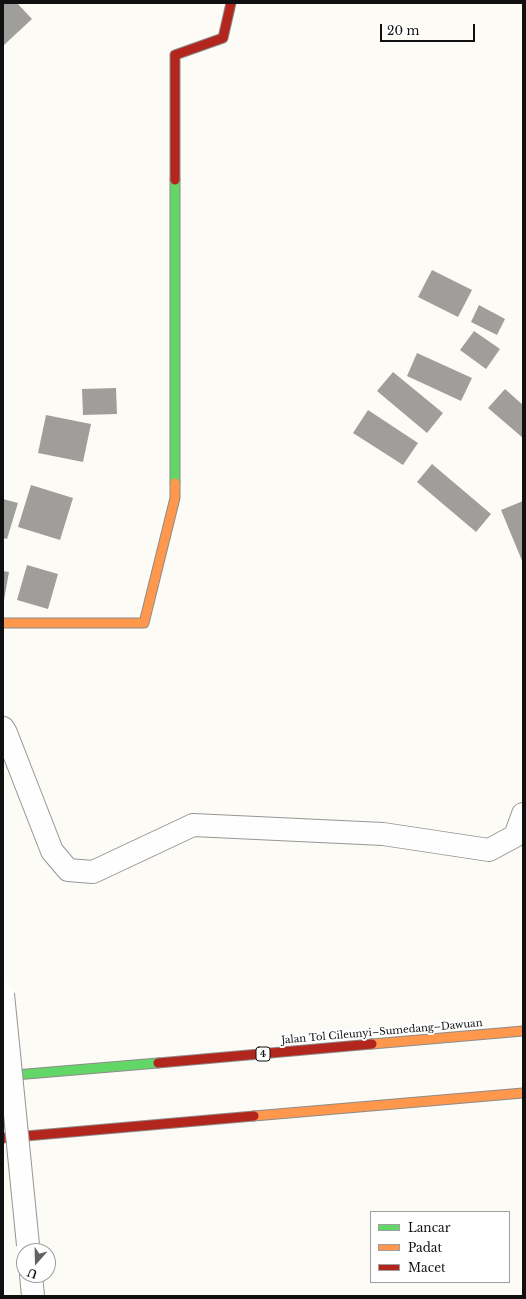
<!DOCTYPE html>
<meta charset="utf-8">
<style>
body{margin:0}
#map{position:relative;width:526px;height:1299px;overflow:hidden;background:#fcfbf6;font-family:"Libre Baskerville",serif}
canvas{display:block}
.frame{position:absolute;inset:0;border:4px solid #101010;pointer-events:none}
.legend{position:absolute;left:370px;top:1211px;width:140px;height:72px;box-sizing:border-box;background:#fff;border:1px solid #9f9f9f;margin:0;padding:5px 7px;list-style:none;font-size:12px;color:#101010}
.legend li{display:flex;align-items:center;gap:8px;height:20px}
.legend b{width:20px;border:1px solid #9f9f9f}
.north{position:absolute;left:16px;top:1243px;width:40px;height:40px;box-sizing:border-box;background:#fff;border:1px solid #9f9f9f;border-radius:50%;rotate:200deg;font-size:11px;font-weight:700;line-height:16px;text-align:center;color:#101010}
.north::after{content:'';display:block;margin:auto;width:14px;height:18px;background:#636260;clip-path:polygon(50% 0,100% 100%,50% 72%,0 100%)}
.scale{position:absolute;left:380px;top:24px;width:95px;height:18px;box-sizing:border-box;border:2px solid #101010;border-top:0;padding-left:5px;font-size:12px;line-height:14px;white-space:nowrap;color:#101010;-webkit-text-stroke:3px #fff;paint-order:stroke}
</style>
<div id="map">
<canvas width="526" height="1299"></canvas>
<div class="frame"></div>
<ul class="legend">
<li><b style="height:5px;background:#63d668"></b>Lancar</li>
<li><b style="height:5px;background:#ff974d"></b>Padat</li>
<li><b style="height:5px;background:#b3261e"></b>Macet</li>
</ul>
<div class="north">U</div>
<div class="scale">20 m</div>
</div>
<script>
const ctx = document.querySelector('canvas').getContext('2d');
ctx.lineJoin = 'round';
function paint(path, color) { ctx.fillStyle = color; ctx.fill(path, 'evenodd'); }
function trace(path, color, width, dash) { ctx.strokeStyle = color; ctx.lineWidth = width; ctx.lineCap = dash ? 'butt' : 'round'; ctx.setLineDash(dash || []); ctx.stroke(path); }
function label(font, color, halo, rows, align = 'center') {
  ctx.font = font + ' "Libre Baskerville",serif'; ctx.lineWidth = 4; ctx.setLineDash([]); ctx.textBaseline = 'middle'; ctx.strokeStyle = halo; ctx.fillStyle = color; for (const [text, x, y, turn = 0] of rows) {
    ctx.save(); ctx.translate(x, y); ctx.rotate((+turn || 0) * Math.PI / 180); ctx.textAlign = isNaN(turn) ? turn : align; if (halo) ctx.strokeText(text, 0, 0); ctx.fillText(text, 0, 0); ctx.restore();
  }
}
paint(new Path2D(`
 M3,3H17L32,19L4,45Z
 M432,270L472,290L458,317L418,297Z
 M479,305L505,319L497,335L471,322Z
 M474,331L500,349L486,369L460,350Z
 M417,353L472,378L461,401L407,376Z
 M393,372L443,413L427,433L377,391Z
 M116,388L117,414L83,415L82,389Z
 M505,389L523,405V438L488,408Z
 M368,410L418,443L403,465L353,433Z
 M46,415L91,424L83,462L38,453Z
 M432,464L491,514L476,532L417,482Z
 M31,485L73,498L60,540L18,527Z
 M3,499L18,503L7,539L3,538Z
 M523,501V563L501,510Z
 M27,565L58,574L48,609L17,600Z
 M3,571L9,572L4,600H3Z`), '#a09e9b');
const street = new Path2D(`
 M3,728L6,733L52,851L68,870L93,872L193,825L383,834L489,850L515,836L523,814
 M31,1275L33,1296`);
const fast = new Path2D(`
 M175,180V483
 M3,1076L158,1063`);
const slow = new Path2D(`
 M3,623H144L175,498V483
 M372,1044L523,1031
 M254,1116L523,1093`);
const jam = new Path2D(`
 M175,180V55L223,38L231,3
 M158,1063L372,1044
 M3,1138L254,1116`);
trace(street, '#969694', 24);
trace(fast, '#8d8c8a', 11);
trace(slow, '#8d8c8a', 11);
trace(jam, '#8d8c8a', 11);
trace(street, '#fffefe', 22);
trace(fast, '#63d668', 9);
trace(slow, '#ff974d', 9);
trace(jam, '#b3261e', 9);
const streetBridge = new Path2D(`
 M3,994L28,1245`);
trace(streetBridge, '#969694', 24, []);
trace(streetBridge, '#fffefe', 22);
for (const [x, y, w] of [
 [263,1054,14]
]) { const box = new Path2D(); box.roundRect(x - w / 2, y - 7, w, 14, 3); ctx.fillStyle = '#fff'; ctx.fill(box); trace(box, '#101010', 1); }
label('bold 9px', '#101010', null, [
 ["4",263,1054]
]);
label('10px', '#101010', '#fff', [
 ["Jalan Tol Cileunyi–Sumedang–Dawuan",382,1032,-5]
]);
</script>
